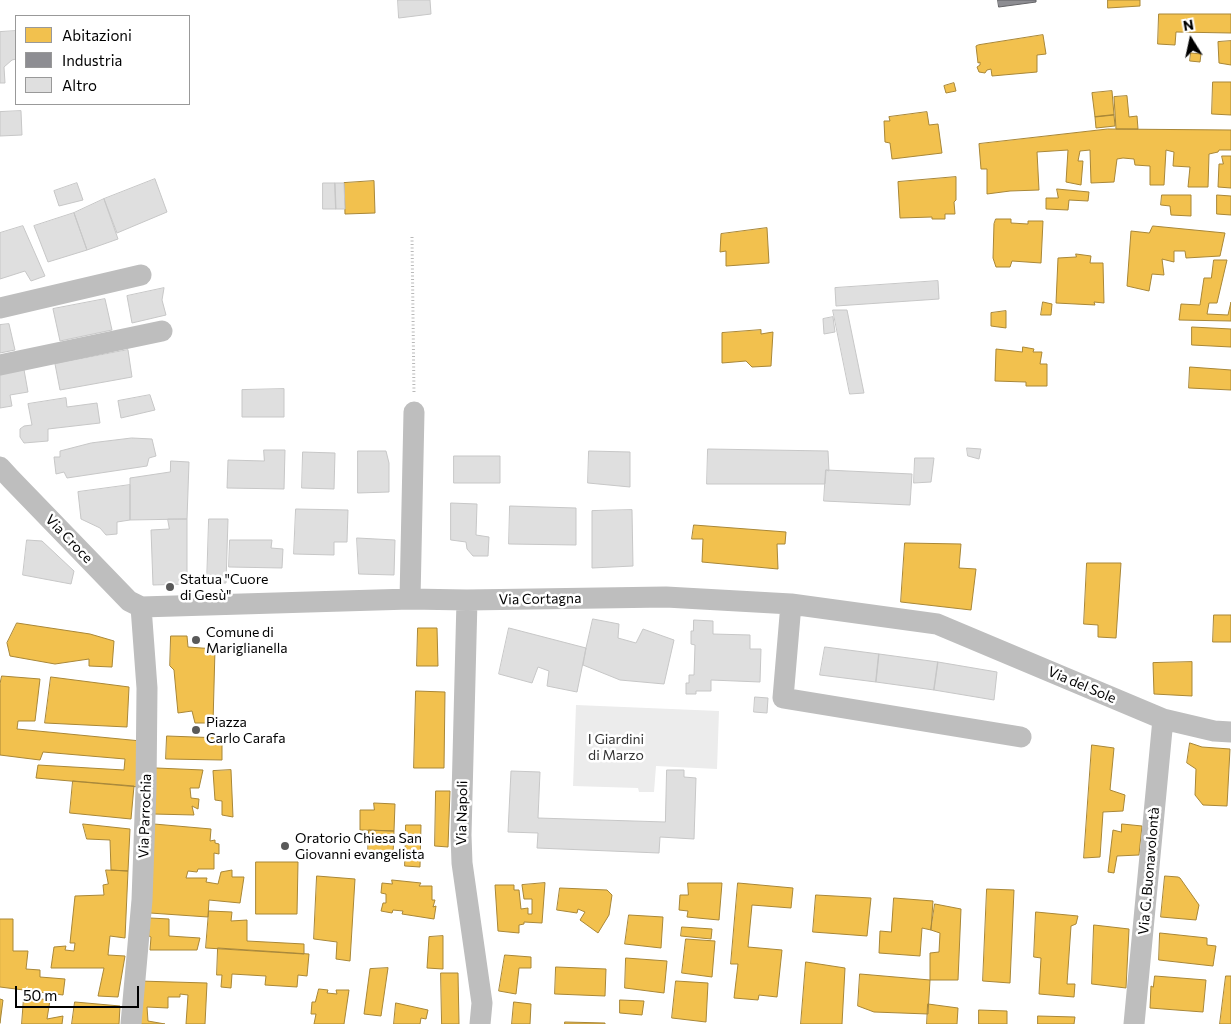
<!DOCTYPE html>
<meta charset="utf-8">
<style>
body{margin:0}
#map{position:relative;width:1231px;height:1024px;overflow:hidden;background:#fff;font-family:Commissioner,sans-serif}
canvas{display:block}
.legend{position:absolute;left:15px;top:15px;width:175px;height:90px;box-sizing:border-box;background:#fff;border:1px solid #999;margin:0;padding:6px 9px;list-style:none;font-size:15px;color:#000}
.legend li{display:flex;align-items:center;gap:10px;height:25px}
.legend b{width:25px;border:1px solid #999}
.north{position:absolute;left:1166px;top:15px;width:50px;height:50px;-webkit-text-stroke:4px #fff;paint-order:stroke;rotate:350deg;font-size:14px;font-weight:700;line-height:20px;text-align:center;color:#000}
.north::after{content:'';display:block;margin:auto;width:18px;height:22px;background:#000;clip-path:polygon(50% 0,100% 100%,50% 72%,0 100%)}
.scale{position:absolute;left:15px;top:986px;width:124px;height:22px;box-sizing:border-box;border:2px solid #000;border-top:0;padding-left:6px;font-size:15px;line-height:18px;white-space:nowrap;color:#000;-webkit-text-stroke:4px #fff;paint-order:stroke}
</style>
<div id="map">
<canvas width="1231" height="1024"></canvas>
<ul class="legend">
<li><b style="height:14px;background:#f2c14e"></b>Abitazioni</li>
<li><b style="height:14px;background:#8d8d92"></b>Industria</li>
<li><b style="height:14px;background:#dfdfdf"></b>Altro</li>
</ul>
<div class="north">N</div>
<div class="scale">50 m</div>
</div>
<script>
const ctx = document.querySelector('canvas').getContext('2d');
ctx.lineJoin = 'round';
function paint(path, color) { ctx.fillStyle = color; ctx.fill(path, 'evenodd'); }
function trace(path, color, width, dash) { ctx.strokeStyle = color; ctx.lineWidth = width; ctx.lineCap = dash ? 'butt' : 'round'; ctx.setLineDash(dash || []); ctx.stroke(path); }
function label(font, color, halo, rows, align = 'center') {
  ctx.font = font + ' Commissioner,sans-serif'; ctx.lineWidth = 5; ctx.setLineDash([]); ctx.textBaseline = 'middle'; ctx.strokeStyle = halo; ctx.fillStyle = color; for (const [text, x, y, turn = 0] of rows) {
    ctx.save(); ctx.translate(x, y); ctx.rotate((+turn || 0) * Math.PI / 180); ctx.textAlign = isNaN(turn) ? turn : align; if (halo) ctx.strokeText(text, 0, 0); ctx.fillText(text, 0, 0); ctx.restore();
  }
}
paint(new Path2D(`
 M576,705L719,711L717,769L656,766L654,792H639L638,788L573,786Z`), '#ececec');
const homes = new Path2D(`
 M1108,0H1140V6L1108,8Z
 M1159,14H1231V33L1176,32L1175,45L1158,44Z
 M1043,35L1046,54L1037,55V72L992,76L991,69L987,70L985,73L979,72L977,67L980,65V62L978,63L976,46L978,45Z
 M1231,41V65L1219,63L1218,42Z
 M1191,53L1201,54L1200,62L1190,61Z
 M1213,82H1231V115L1212,114Z
 M954,83L956,91L946,93L944,86Z
 M1112,91L1114,115L1095,117L1092,93Z
 M1127,96L1129,117L1137,116L1138,129H1116L1114,97Z
 M927,112L929,125L938,124L942,153L892,159L890,143L885,142L884,121H890L889,117Z
 M1114,115L1115,126L1096,128L1095,117Z
 M1108,129L1231,130V150H1219L1218,152L1209,154L1208,187H1188L1190,167L1173,166L1174,152L1166,150L1164,185H1150V166L1135,165L1134,159L1123,158L1117,159L1114,182L1091,183L1090,150L1080,151L1078,161H1083L1081,185L1066,182L1068,150L1037,152L1039,190L1010,191L987,194V169H981L979,144Z
 M1222,156H1231V188L1218,187L1219,164H1223Z
 M956,177V200L954,202L955,214H945V219H932V217L900,218L898,182Z
 M374,181L375,213L345,214L344,183Z
 M1057,189L1089,192L1088,201L1069,200L1068,210L1046,209V198H1058Z
 M1162,195H1191V216L1171,215L1170,206L1161,205Z
 M1217,195L1231,196V215L1217,214Z
 M996,219H1011V223L1028,224V221H1043L1041,263L1012,261L1010,267H996L993,258L994,224Z
 M1153,226L1225,233L1220,256L1186,258L1185,251H1174V262L1162,259L1164,275L1152,274L1149,291L1127,286L1131,231L1149,233Z
 M767,228L769,263L726,266V251L720,252L721,234Z
 M1076,254L1091,256L1090,263H1103L1104,303L1094,302L1095,305L1056,303L1058,258L1076,257Z
 M1214,260H1227L1217,303H1209L1207,314L1228,315L1231,302V321L1179,320L1181,304L1200,305L1204,278H1211Z
 M1043,302L1052,304L1051,315H1041Z
 M1006,311V328L991,326V313Z
 M1192,327L1231,329V347L1192,345Z
 M761,330V334L773,332L771,366L752,367L746,361L722,363V333Z
 M1023,347L1034,349L1033,352H1042L1040,364H1047V386H1026V382L995,381L996,349L1022,352Z
 M1190,367L1231,370V390L1189,388Z
 M694,525L786,532L785,544H777L778,569L702,562L703,539H692Z
 M905,543L961,544L959,568L976,569L971,610L901,602Z
 M1087,563H1121L1116,638L1098,637V625L1084,624Z
 M1214,615H1231V642H1213Z
 M17,623L90,634L114,641L112,667L89,666V659L55,664L10,656L7,643Z
 M418,628H437L438,666H417Z
 M171,636H187L188,647L215,649L213,723H195L192,711L178,713L174,670L170,666Z
 M1192,662V696L1154,694L1153,663Z
 M2,676L40,679L35,721H18L17,729L141,741L139,787L36,778L38,765L124,770L125,759L43,752L40,760L0,755V684Z
 M51,677L129,687L127,727L45,723Z
 M416,691L445,692L444,768H414Z
 M167,736L222,738V760L166,759Z
 M1190,743L1202,747L1230,749L1227,806L1203,805L1195,795L1196,769L1187,763Z
 M1092,745L1114,748L1110,790L1125,795L1123,811L1103,812L1100,857L1084,858Z
 M156,768L203,770L199,788H190L191,798L199,799L198,809L192,806L194,815L153,814Z
 M231,770L233,817L222,815V801L215,800L213,771Z
 M73,781L134,786L131,819L70,813Z
 M436,791H450L448,847L435,846Z
 M374,803L395,804L394,831L360,830V810H374Z
 M83,824L130,829L128,871L111,870L110,840L87,839Z
 M154,824L211,829L210,841L215,840V843L219,844V854L214,853V869H198L197,872L188,871L186,878H207L206,882L218,884L221,872L232,870V877H244L240,903L209,900L208,917L150,913Z
 M1122,824L1142,826L1139,855L1117,856L1114,873L1108,872L1113,830L1121,832Z
 M406,825H421L420,867L405,866Z
 M369,830L394,831L393,855L368,854Z
 M256,862H298L297,914H256Z
 M106,870L128,871L125,938L110,936L108,955L125,956L118,997L98,996L104,968H51L54,947L66,946L65,950L74,951L75,943H70L75,896L104,895L103,885L108,884Z
 M317,876L355,879L350,961L336,959L337,942L314,939Z
 M1165,876L1178,877L1180,878L1199,905L1196,920L1161,917Z
 M392,880L421,883L419,886H432V900H435L433,907L436,906L434,919L402,914L403,911L393,910L392,913L381,911L383,903H386V894L381,893L382,883L392,884Z
 M545,883L542,923L524,922V924L519,925V933L498,931L495,885H514V890H519L521,909L528,908V914H532V899H524L522,885Z
 M688,883H722L719,920L687,917L688,911L679,910L680,895H688Z
 M738,883L793,888L791,908L752,905L748,947L782,950L777,997L759,995L758,1000L734,998L738,964H731Z
 M560,888L607,890L612,895L609,915L598,933L580,920L585,912L578,909L577,913L557,910Z
 M987,889L1014,890L1010,983L983,981Z
 M816,895L871,898L867,936L813,932Z
 M894,898L933,901L931,930L922,928L920,956L879,953L880,931L891,932Z
 M935,904L961,909L958,980H930V953L939,952L940,933L931,930Z
 M209,911L232,912L231,921L247,920V941L304,944V954L206,948Z
 M1036,912L1078,916L1076,924L1071,926L1067,984H1075L1074,997L1039,994L1041,958L1034,957Z
 M629,915L663,917L661,948L625,944Z
 M150,918L169,919V936L200,938L197,950H150L151,937L149,936Z
 M0,919H13V951H28L26,969L40,970V977L65,979L63,995L0,987Z
 M1094,925L1129,929L1126,988L1092,984Z
 M682,927L712,929L711,939L681,936Z
 M1160,933L1207,938V945L1216,946L1213,966L1159,960Z
 M443,936V969L427,968L429,937Z
 M686,939L715,941L712,977L682,973Z
 M218,948L309,954L307,976L298,975L297,987L265,985L266,976L232,974L231,988L221,987L222,975H217Z
 M505,955L531,957V968H519L516,994L499,991Z
 M626,958L667,961L664,993L625,988Z
 M806,962L845,968L842,1024H801Z
 M556,967L606,969L605,996L555,994Z
 M388,968L381,1016L364,1014L370,969Z
 M441,973H458L459,1024H442Z
 M860,974L930,980L928,1014L874,1012L858,1006Z
 M1155,976L1206,980L1203,1012L1150,1008L1151,986L1153,987Z
 M1226,976H1231V1024H1220Z
 M139,981L207,983L205,1024H186L188,995L180,994V997H168V1008L147,1007L148,1021L165,1024H136Z
 M676,981L708,983L706,1022L672,1018Z
 M319,989L328,990L327,993L337,994L336,990H349L344,1024H314L316,1014H311L312,1002H315Z
 M24,997L50,1000L47,1019L63,1016L62,1024H22Z
 M0,999L3,1000L0,1023Z
 M620,1000L644,1001L642,1015L620,1013Z
 M75,1002L120,1006L119,1024H72Z
 M514,1002L531,1004L530,1024H512Z
 M396,1003L428,1010L426,1019L421,1018L420,1024H394Z
 M928,1004L958,1008L957,1024H927Z
 M979,1010L1007,1011V1024H979Z
 M1038,1016L1075,1017L1074,1024H1038Z
 M565,1022L605,1023V1024H565Z`);
paint(homes, '#f2c14e');
trace(homes, '#a98737', 1);
const industry = new Path2D(`
 M998,0H1036V2L999,7Z`);
paint(industry, '#8d8d92');
trace(industry, '#636366', 1);
const building = new Path2D(`
 M398,0H430L431,14L399,18Z
 M16,31V59L12,60L4,67L5,83H0V32Z
 M21,111L22,135L0,136V112Z
 M155,179L167,212L117,233L104,199Z
 M77,183L83,200L59,206L54,191Z
 M323,183H335L336,209H323Z
 M335,183H344L345,209H336Z
 M104,199L118,239L87,250L74,213Z
 M74,213L87,250L48,262L34,226Z
 M23,226L45,276L31,281L25,271L0,279V233Z
 M938,281L939,299L836,306L835,288Z
 M164,288L162,300L166,315L132,323L127,296Z
 M105,299L112,330L60,341L53,309Z
 M833,310H847L864,393L850,394Z
 M833,317L835,332L824,334L823,319Z
 M9,324L15,350L0,353V325Z
 M128,350L132,377L60,390L55,364Z
 M23,364L28,392L10,395L12,406L0,408V369Z
 M284,389V417H242V390Z
 M150,395L155,410L121,418L118,401Z
 M66,398L67,407L97,403L100,423L48,429V441L24,443L20,437V429L24,426L32,425L28,404Z
 M132,438L152,439L156,456L149,458L147,466L67,478L64,472L56,474L54,457H60V451L91,443Z
 M967,448L981,449L979,459L968,456Z
 M708,449L828,451L829,471L826,470L825,484H707Z
 M264,450H285L284,489L227,488L228,460L264,461Z
 M358,451H386L389,463V492L358,493Z
 M589,451L630,452V487L588,483Z
 M303,452L335,453L334,489L302,488Z
 M454,456H500V483H454Z
 M915,458H934L931,482L914,483Z
 M171,461L189,462L187,519L130,520V478L170,472Z
 M826,470L912,474L910,505L824,501Z
 M130,485V520L117,522V534L106,535L100,528L81,519L78,492Z
 M451,503L477,504L476,535L489,537L488,556H473L467,549L466,542L451,540Z
 M510,506L576,508V545L509,544Z
 M296,509L348,510L347,542H334V555L294,554Z
 M632,510L633,566L592,568V511Z
 M168,519H187V584L153,585L151,530L169,529Z
 M209,519H228L226,583H207Z
 M357,538L395,540L394,575L359,574Z
 M27,540L42,541L74,571L71,584L23,575Z
 M230,540H272L271,548L283,549L282,568L229,567Z
 M593,619L619,624L618,638L636,643L643,629L674,640L664,684L620,680L583,665L586,648Z
 M694,620L713,621V634L750,635V649H761L760,682L711,680V691H696V694H686V683H689V675H694L695,645L691,644V631H693Z
 M509,628L586,648L577,692L547,686L549,671L538,667L532,683L499,674Z
 M825,647L879,654L876,682L820,675Z
 M879,654L938,662L934,690L876,682Z
 M938,662L997,672L994,700L934,690Z
 M755,697L768,698L767,713L754,712Z
 M667,770H684V777L696,778L694,839L660,837L659,853L537,848L538,833L508,832L511,771L540,772L538,818L665,822Z`);
paint(building, '#dfdfdf');
trace(building, '#c7c7c7', 1);
trace(new Path2D(`
 M412,237L414,394`), '#b9b9b9', 3, [1, 2.5]);
trace(new Path2D(`
 M0,308L141,275
 M0,365L162,331
 M0,467L11,479L129,601L141,607L410,599L467,600L666,597L791,604L937,624L1163,719L1214,731L1231,732
 M410,599L414,412
 M467,600L461,835L462,863L482,1003L480,1024
 M791,604L783,698L1021,737
 M131,1024L142,900L146,788L147,688L141,607
 M1134,1024L1163,719`), '#bebebe', 21);
for (const [x, y, r, color] of [
 [170,587,5,"#595959"],
 [196,640,5,"#595959"],
 [196,730,5,"#595959"],
 [285,846,5,"#595959"]
]) { const dot = new Path2D(); dot.arc(x, y, r, 0, 2 * Math.PI); ctx.fillStyle = color; ctx.fill(dot); trace(dot, '#fff', 2); }
label('14px', '#000', '#fff', [
 ["Via Croce",69,539,46],
 ["Via Cortagna",540,599,-1],
 ["Via del Sole",1082,685,23],
 ["Via Napoli",462,813,-89],
 ["Via Parrochia",145,816,-88],
 ["Via G. Buonavolontà",1149,871,-85]
]);
label('14px', '#000', '#fff', [
 ["Statua \"Cuore",180,579],
 ["di Gesù\"",180,595],
 ["Comune di",206,632],
 ["Mariglianella",206,648],
 ["Piazza",206,722],
 ["Carlo Carafa",206,738],
 ["Oratorio Chiesa San",295,838],
 ["Giovanni evangelista",295,854]
], 'left');
label('14px', '#333', '#fff', [
 ["I Giardini",616,739],
 ["di Marzo",616,755]
]);
</script>
